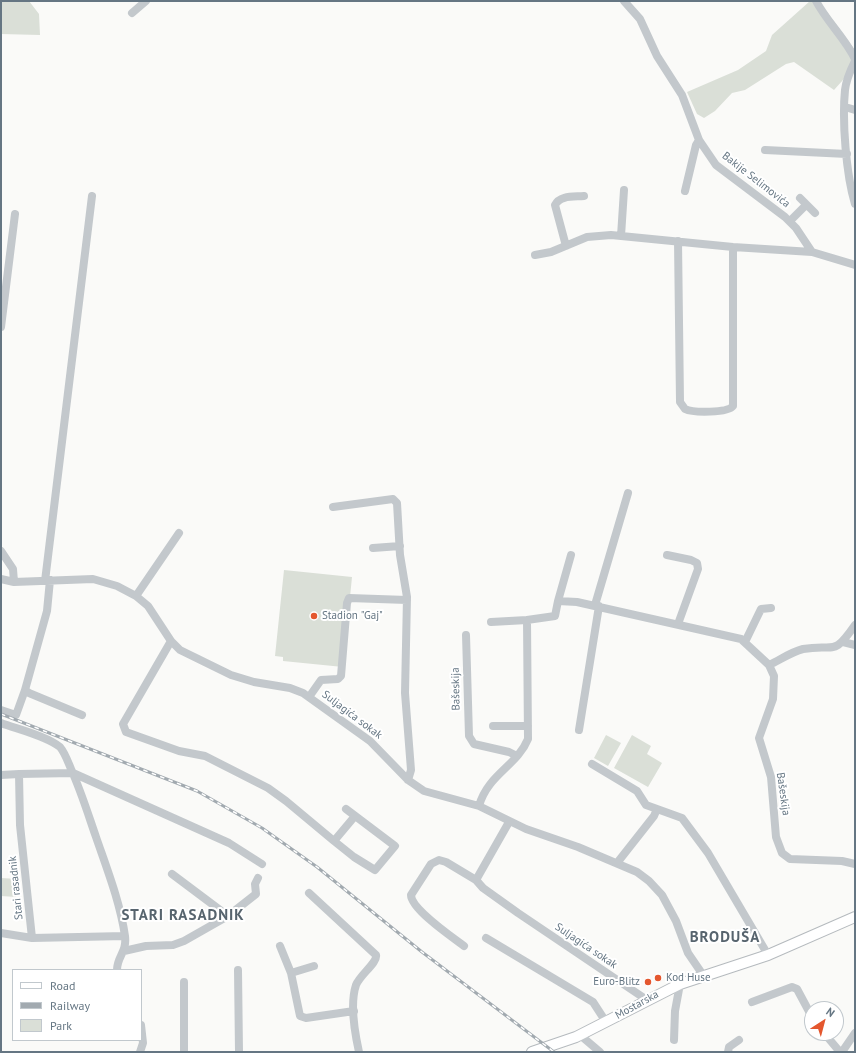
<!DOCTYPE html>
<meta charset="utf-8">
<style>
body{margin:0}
#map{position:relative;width:856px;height:1053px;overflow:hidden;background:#fafaf8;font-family:"PT Sans",sans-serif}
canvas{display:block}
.frame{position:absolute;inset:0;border:2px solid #657683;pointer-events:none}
.legend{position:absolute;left:12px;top:969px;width:130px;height:72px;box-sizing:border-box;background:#fff;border:1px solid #c1c8cd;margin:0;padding:5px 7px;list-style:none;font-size:12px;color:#657683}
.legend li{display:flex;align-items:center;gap:8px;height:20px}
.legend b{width:20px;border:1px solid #c1c8cd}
.north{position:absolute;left:804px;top:1001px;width:40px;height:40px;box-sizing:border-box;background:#fff;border:1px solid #c1c8cd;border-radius:50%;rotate:36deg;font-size:11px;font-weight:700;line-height:16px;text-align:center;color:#657683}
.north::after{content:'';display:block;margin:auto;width:14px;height:18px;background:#e4572e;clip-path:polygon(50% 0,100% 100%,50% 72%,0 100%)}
</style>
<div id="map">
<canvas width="856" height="1053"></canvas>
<div class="frame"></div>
<ul class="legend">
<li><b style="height:5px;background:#fff"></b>Road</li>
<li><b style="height:5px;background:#a2aab0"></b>Railway</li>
<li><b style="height:11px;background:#dadfd7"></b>Park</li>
</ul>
<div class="north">N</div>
</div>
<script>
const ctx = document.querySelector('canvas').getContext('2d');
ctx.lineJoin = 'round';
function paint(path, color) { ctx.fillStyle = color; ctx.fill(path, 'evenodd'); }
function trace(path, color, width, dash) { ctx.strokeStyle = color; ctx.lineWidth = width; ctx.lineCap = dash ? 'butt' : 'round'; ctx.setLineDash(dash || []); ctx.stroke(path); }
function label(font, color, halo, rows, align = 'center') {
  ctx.font = font + ' "PT Sans",sans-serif'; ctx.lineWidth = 4; ctx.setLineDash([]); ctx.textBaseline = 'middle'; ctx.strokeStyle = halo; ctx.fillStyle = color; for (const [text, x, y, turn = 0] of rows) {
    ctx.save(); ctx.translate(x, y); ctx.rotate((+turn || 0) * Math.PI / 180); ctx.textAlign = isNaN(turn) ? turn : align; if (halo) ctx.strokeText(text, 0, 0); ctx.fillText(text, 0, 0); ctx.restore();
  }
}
paint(new Path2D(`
 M1,1H29L39,14L40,35L1,34Z
 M810,1H819L855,50L851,71L834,90L794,62L786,64L745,90L732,93L715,111L704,118L697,114L687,92L738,70L766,51L772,35Z
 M284,570L352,577L343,667L283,661V657L275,656Z
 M606,735L621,743L608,766L594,758Z
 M632,735L651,746L647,754L662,763L648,787L614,768Z
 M1,878L18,879L16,897L1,896Z`), '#dadfd7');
const major = new Path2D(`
 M532,1052L576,1037L680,984L768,955L855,917`);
trace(major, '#b5babe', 12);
trace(new Path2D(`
 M624,1L640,19L657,56L682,95L699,140L716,165L785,217L796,228L812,252L855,265
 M816,1C827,22 845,38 855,59
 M132,13L146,1
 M855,61C851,69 846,81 845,90C842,121 846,174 855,204
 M845,107L855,110
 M765,150L847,154
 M685,191L696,145L699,140
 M800,198L815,213
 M790,221L806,205
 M621,236L624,190
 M678,241L680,402L685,409C693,413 728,413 733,406V247
 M566,246L555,205C560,195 574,197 584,196
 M535,255L551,252L587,237L611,235L733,247L812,252
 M1,327L15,214
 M333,507L393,499L397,503L400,555L407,597L405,693L411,770L408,780
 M373,548L400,546
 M1,551L13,569L14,582
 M667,555L691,560L697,563L698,569L678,624
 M1,579L14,582L93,579L117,586L136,596L148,606L171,641L180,650L231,675L254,682L290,688L303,693L370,741L408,780L424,791L479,806L526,829L578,847L637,872L649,881L662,895L676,921L688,953L703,975
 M50,580L47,611L25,690L29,693L82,715
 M45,581L92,196
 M136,596L179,533
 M558,601L571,555
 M595,605L628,493
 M491,622L527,620
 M466,635L469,736L474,744L509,752L517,756
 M171,641L123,724L126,732L179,751L205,756L268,788L286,801L334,841L355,816
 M745,642L761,609L771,608
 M843,642L855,645
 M769,665C780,660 791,652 803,649C836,643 832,658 855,625
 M309,697L321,680L338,679L341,676L347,603L349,598L407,600
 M1,710L16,715L25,690
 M1,723C17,729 47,736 60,747C65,753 68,762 71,769C81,791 88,814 96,837C107,869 120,902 125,936C127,953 117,956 117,970
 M493,726H528
 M579,730L599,606
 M592,764L637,791L646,805L682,818L708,853L768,955
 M1,775L19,774
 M479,806C488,774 517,766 528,739L527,620L555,616L558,601L577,602L741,639L769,665L774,676L773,699L759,738L771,777L776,837L782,853L790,859L842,861L855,864
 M509,822L476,880L483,888L518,913L647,1000
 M334,841L354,857L375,870L395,846L346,809
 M617,863L654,816L657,809
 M172,874L228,916
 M309,893L376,955C378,962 360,975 356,985C350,1003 355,1034 359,1052
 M1,933L32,938
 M125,936L32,938L20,825L19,774L73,773L229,843L262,864
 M486,938L593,1002L606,1022
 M280,946L291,973
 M464,946C452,937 411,909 411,895L431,864L439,860L446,862L476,880
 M124,951L146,946L173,945L184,941L228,916L256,894L255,884L258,878
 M314,966L291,973L300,1016L306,1018L354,1011
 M238,970L239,1052
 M752,1002L792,987L797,989L812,1017
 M824,1033L840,1052
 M580,1035L600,1052
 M674,1040L675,1011L680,984
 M140,1052L143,1043L141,1025
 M184,1052V982
 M728,1052L729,1047L739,1040
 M842,1052L855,1033`), '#c3c8cc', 8);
trace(major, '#fff', 10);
const rail = new Path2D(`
 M1,714L197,791L262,828L317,867L422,952L554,1052`);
trace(rail, '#a2aab0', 3);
trace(rail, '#fff', 1.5, [4.5]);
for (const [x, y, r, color] of [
 [314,616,4,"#e4572e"],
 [658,978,4,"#e4572e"],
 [648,982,4,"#e4572e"]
]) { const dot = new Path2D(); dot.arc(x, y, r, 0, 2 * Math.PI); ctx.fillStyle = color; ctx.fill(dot); trace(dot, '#fff', 1.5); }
label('11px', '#657683', '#fff', [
 ["Bakije Selimovića",756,180,38],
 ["Bašeskija",456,689,-91],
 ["Suljagića sokak",352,715,37],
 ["Bašeskija",783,794,82],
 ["Stari rasadnik",16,888,-96],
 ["Suljagića sokak",586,946,34],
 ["Mostarska",637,1005,-29]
]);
label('11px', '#657683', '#fff', [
 ["Stadion \"Gaj\"",322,616],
 ["Kod Huse",666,978],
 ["Euro-Blitz",640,982,"right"]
], 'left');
ctx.letterSpacing = '1px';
label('bold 15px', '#57646e', '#fff', [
 ["STARI RASADNIK",183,916],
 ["BRODUŠA",725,938]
]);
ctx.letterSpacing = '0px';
</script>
